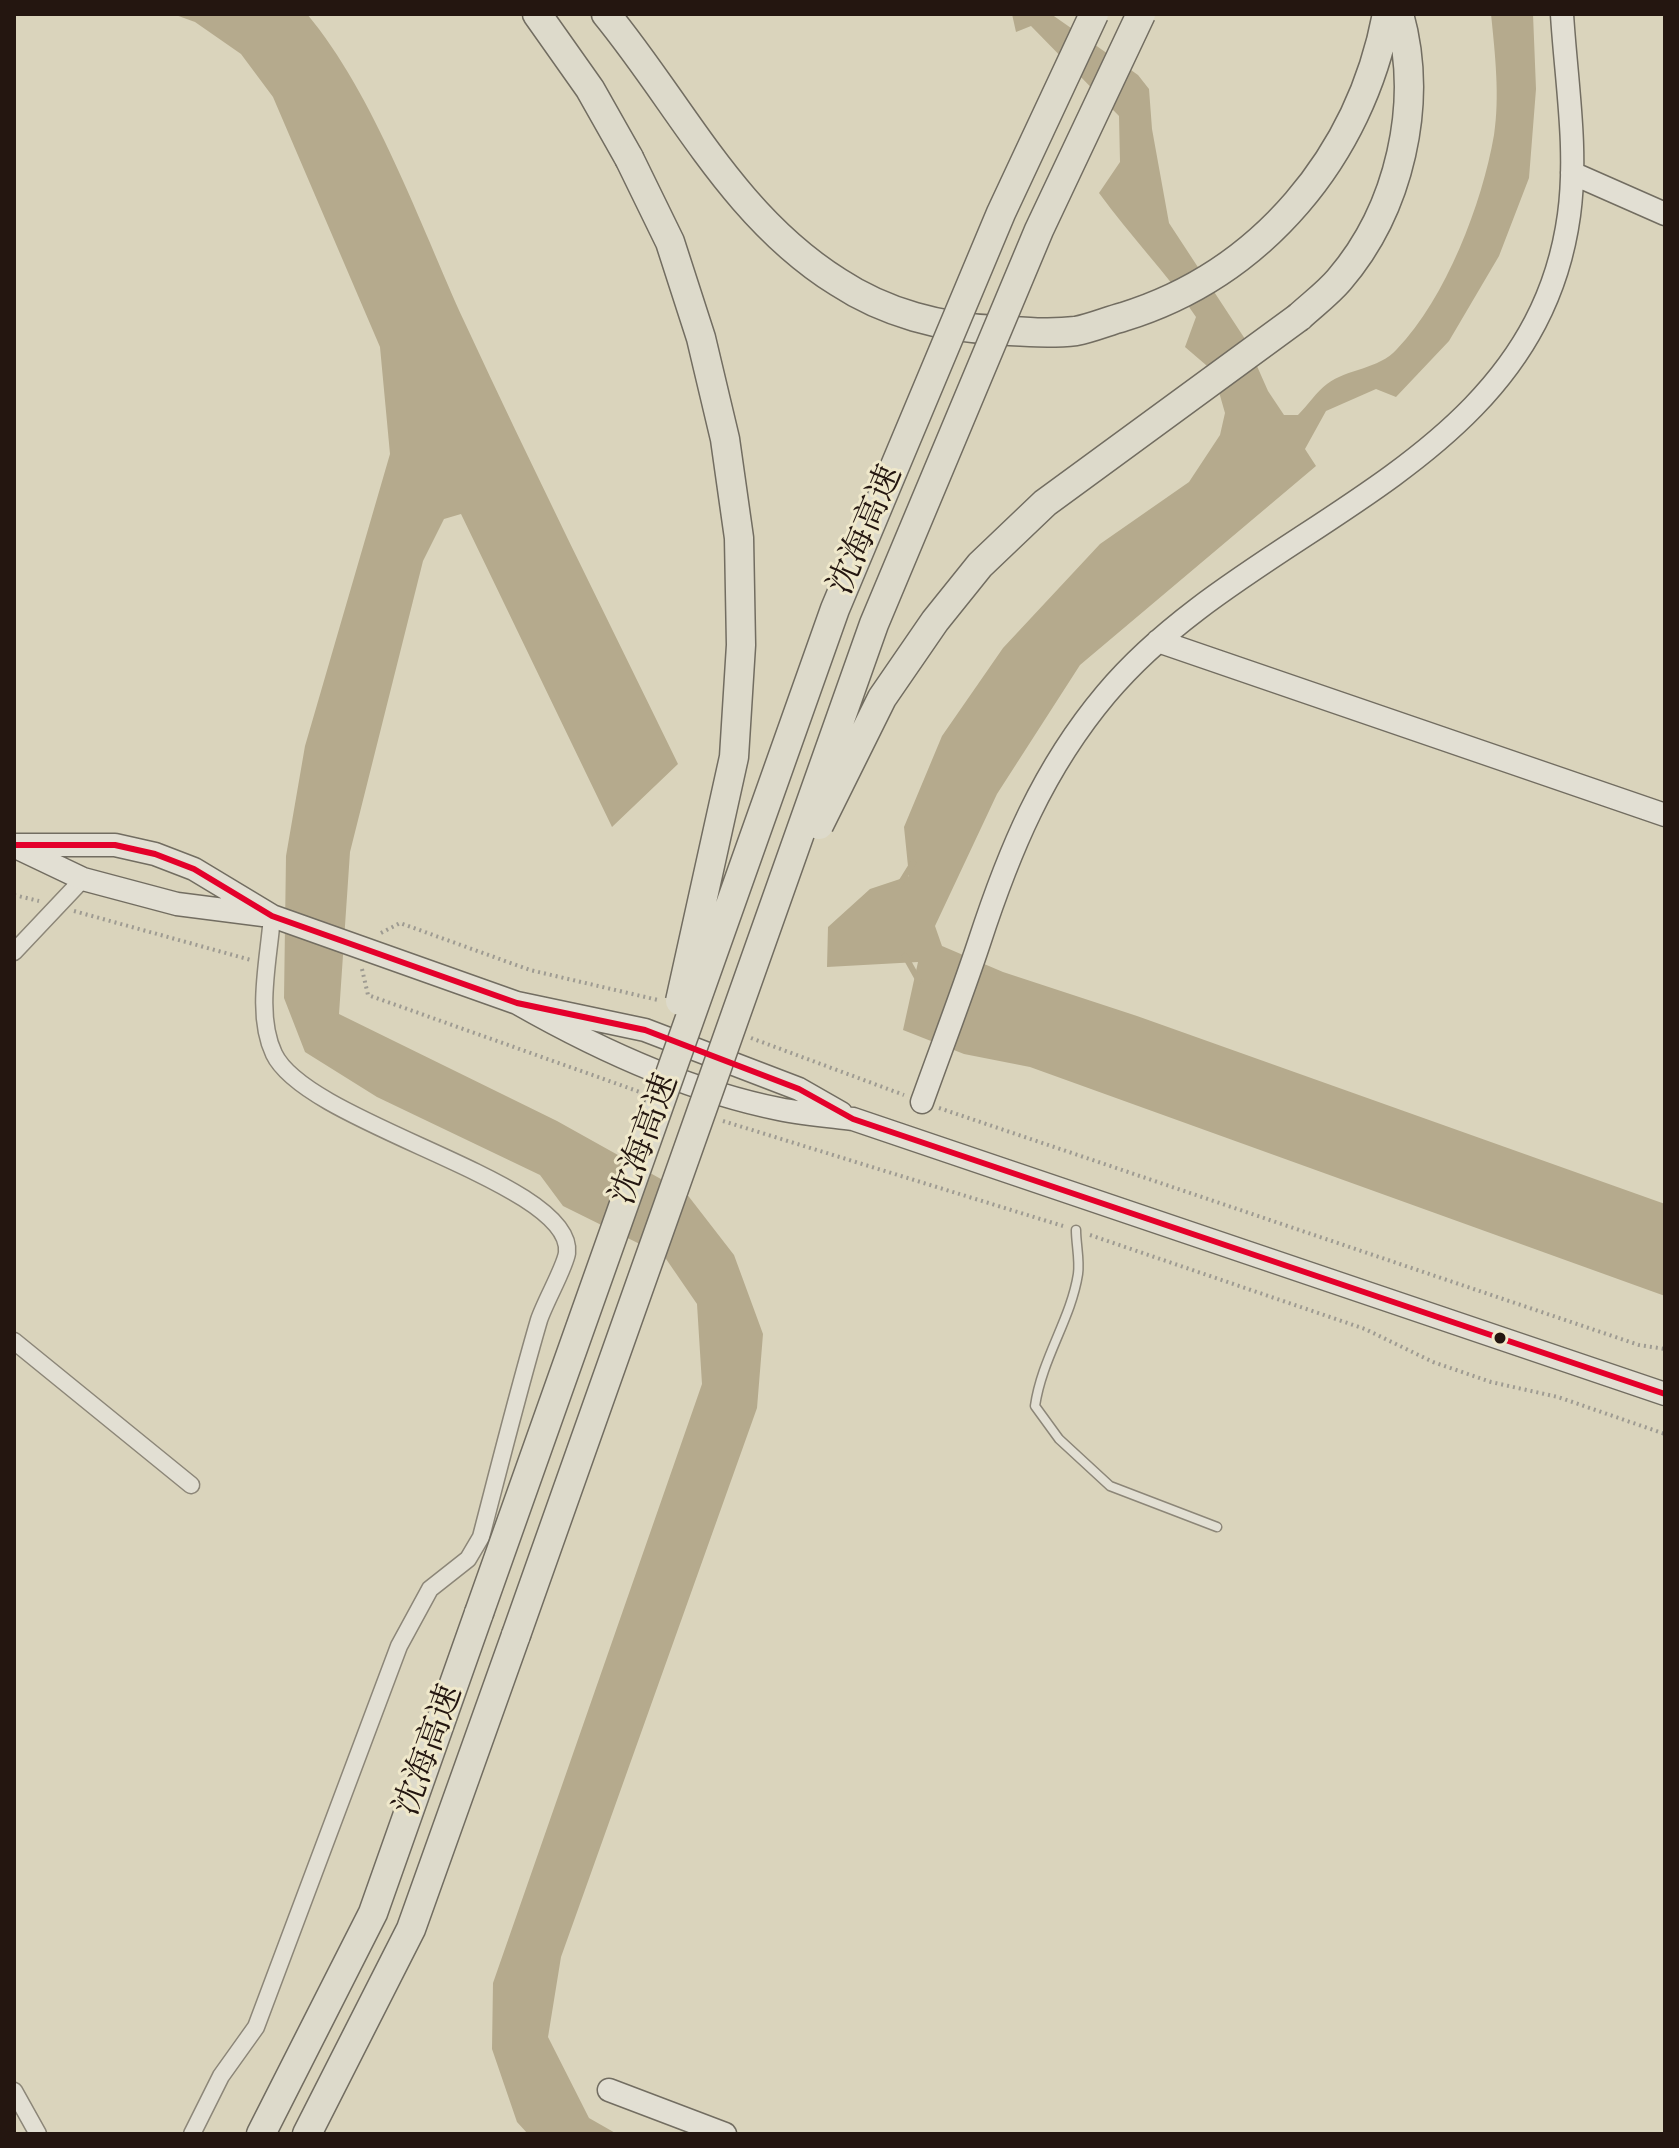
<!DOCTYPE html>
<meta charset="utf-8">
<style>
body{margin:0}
#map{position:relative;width:1679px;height:2148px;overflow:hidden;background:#dad4bc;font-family:"IM FELL DW Pica",serif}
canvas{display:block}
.frame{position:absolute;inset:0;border:16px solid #241610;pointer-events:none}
</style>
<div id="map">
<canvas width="1679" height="2148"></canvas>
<div class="frame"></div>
</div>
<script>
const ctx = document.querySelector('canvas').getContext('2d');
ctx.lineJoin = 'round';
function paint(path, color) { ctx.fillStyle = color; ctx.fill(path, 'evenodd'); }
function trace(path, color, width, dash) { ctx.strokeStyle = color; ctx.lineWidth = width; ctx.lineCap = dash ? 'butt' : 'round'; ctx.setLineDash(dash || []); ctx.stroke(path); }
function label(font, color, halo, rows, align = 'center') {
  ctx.font = font + ' "IM FELL DW Pica","Noto Serif SC",serif'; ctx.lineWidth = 6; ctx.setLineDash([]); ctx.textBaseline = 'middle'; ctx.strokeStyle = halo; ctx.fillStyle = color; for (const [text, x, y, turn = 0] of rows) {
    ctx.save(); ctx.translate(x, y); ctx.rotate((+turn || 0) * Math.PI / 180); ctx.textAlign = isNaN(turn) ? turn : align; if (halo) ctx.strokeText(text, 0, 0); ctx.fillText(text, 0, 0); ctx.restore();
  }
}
paint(new Path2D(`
 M173,14H307C374,94 420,224 464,321C533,470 606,616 678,764L612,827L461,514L444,519L423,561L350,852L339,1014L557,1121L686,1193L734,1255L763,1334L757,1408L561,1957L548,2037L589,2118L617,2134H528L517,2122L492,2049L493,1983L702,1384L697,1304L664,1256L563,1206L540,1175L377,1097L305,1052L284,998L286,856L305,746L390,454L380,347L273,97L241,54L195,22Z
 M1012,14H1051L1138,75L1149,89L1152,129L1169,223L1245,339L1268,391L1284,415H1298C1308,405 1317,391 1327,384C1348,368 1378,370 1397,349C1446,298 1482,204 1494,135C1500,97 1495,53 1491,14H1533L1536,89L1529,178L1499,256L1449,341L1396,397L1376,389L1326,411L1305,449L1316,466L1080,665L997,794L935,926L942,946L1003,972L1137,1016L1665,1204V1296L1030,1067L964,1054L903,1030L918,962L827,967L828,927L870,889L909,876L904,827L942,736L1003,648L1100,544L1189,482L1220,435L1225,413L1213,371L1185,347L1196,317C1167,273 1130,236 1099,193L1120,162L1119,116L1031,26L1016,32Z`), '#b5aa8d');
trace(new Path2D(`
 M900,884L913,863
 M905,956L919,981`), '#b5aa8d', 6);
const lane = new Path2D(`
 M1076,1230C1076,1244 1080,1260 1078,1274C1071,1319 1042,1358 1035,1406L1059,1439L1110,1486L1217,1527`);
const street = new Path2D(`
 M14,952L83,879
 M14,1341L191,1485
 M14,2091L38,2134
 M192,2134L221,2076L256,2027L399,1646L430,1589L468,1559L481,1537C500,1464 518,1392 539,1320C545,1302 565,1267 567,1253C575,1182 308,1125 274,1054C255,1014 269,959 272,916`);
const secondary = new Path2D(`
 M1572,173L1665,214
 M1158,641L1665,815
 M14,845H115L155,854L194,869L272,916L517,1003L645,1030L799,1089L841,1113
 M20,849L83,879L177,904L263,915
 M517,1003C596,1048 689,1091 779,1109C803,1114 828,1116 853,1119L1665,1394
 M922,1102C941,1049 961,997 979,943C1009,851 1043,769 1106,694C1251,521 1534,471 1569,215C1578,149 1566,80 1562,14
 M609,2090L725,2134`);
const highway = new Path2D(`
 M537,14L590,89L629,158
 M606,14C682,107 733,216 838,282C885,313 942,328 998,330C1024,332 1051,334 1076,331C1092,328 1108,321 1123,317C1262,274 1360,156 1387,14
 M1299,317C1312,305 1328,293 1339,280C1400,209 1424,103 1399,14
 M261,2134L373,1913L479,1613
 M307,2134L411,1929L516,1635`);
trace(lane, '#8c8678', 11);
trace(street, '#8c8678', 19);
trace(secondary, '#726d61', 25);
trace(highway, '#726d61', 31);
trace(new Path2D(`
 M14,895L39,901
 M74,911L251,960
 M381,933L400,923L530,970L658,1000
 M362,969L368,995L640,1092
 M751,1038L904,1095
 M939,1108L1639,1345L1665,1349
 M723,1121L1063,1226
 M1090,1235L1365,1329L1433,1362L1491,1382L1558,1397L1665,1434`), '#9e9b92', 4, [2, 4]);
trace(lane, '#e2dfd3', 8);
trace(street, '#e2dfd3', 16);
trace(secondary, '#e2dfd3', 22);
trace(highway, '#dddacb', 28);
const highwayBridge = new Path2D(`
 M629,158L670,242L701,338L725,439L739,538L741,645L734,757L680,1001
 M819,825L882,698L935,621L980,565L1045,503L1299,317
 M479,1613L835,609L1001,213L1094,14
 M516,1635L874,624L1039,230L1141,14`);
trace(highwayBridge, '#726d61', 31, []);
trace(highwayBridge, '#dddacb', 28);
trace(new Path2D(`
 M14,845H115L155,854L194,869L272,916L517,1003L645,1030L799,1089L853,1119L1665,1394`), '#e4002b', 6);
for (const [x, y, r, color] of [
 [1500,1338,7,"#241610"]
]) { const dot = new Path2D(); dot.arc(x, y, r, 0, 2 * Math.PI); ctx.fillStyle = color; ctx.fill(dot); trace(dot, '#efe8cb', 3); }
label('34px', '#241610', '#efe8cb', [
 ["沈海高速",868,531,-67],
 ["沈海高速",647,1140,-70],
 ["沈海高速",431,1751,-70]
]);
</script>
